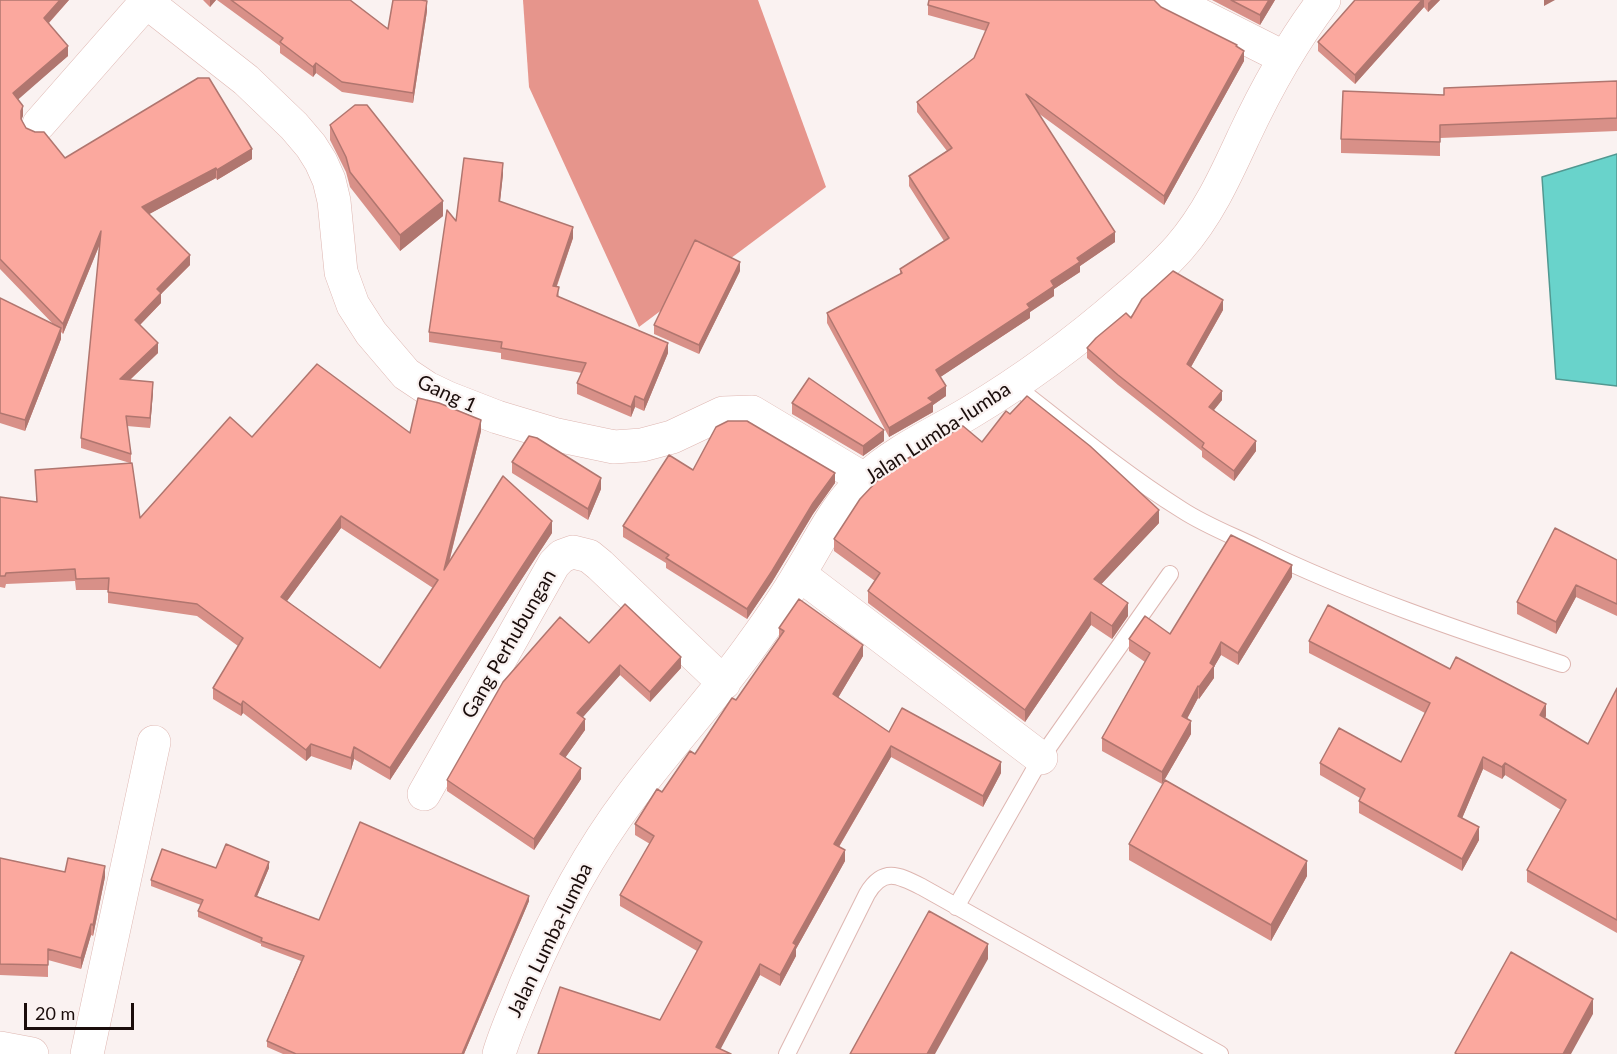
<!DOCTYPE html>
<style>
body{margin:0}
#map{position:relative;width:1617px;height:1054px;overflow:hidden;background:#faf2f1;font-family:Lato,sans-serif}
canvas{display:block}
.scale{position:absolute;left:24px;top:1003px;width:110px;height:27px;box-sizing:border-box;border:3px solid #1a0d0b;border-top:0;padding-left:8px;font-size:18px;line-height:21px;white-space:nowrap;color:#1a0d0b;-webkit-text-stroke:4px #faf2f1;paint-order:stroke}
</style>
<div id="map">
<canvas width="1617" height="1054"></canvas>
<div class="scale">20 m</div>
</div>
<script>
const ctx = document.querySelector('canvas').getContext('2d');
ctx.lineJoin = 'round';
function paint(path, color) { ctx.fillStyle = color; ctx.fill(path, 'evenodd'); }
function trace(path, color, width, dash) { ctx.strokeStyle = color; ctx.lineWidth = width; ctx.lineCap = dash ? 'butt' : 'round'; ctx.setLineDash(dash || []); ctx.stroke(path); }
function label(font, color, halo, rows, align = 'center') {
  ctx.font = font + ' Lato,sans-serif'; ctx.lineWidth = 4.5; ctx.setLineDash([]); ctx.textBaseline = 'middle'; ctx.strokeStyle = halo; ctx.fillStyle = color; for (const [text, x, y, turn = 0] of rows) {
    ctx.save(); ctx.translate(x, y); ctx.rotate((+turn || 0) * Math.PI / 180); ctx.textAlign = isNaN(turn) ? turn : align; if (halo) ctx.strokeText(text, 0, 0); ctx.fillText(text, 0, 0); ctx.restore();
  }
}
paint(new Path2D(`
 M523,0H758L826,187L639,327L529,87Z`), '#e6958c');
const water = new Path2D(`
 M1617,154V386L1556,379L1542,177Z`);
paint(water, '#69d3cb');
trace(water, '#519891', 1.5);
const lane = new Path2D(`
 M1014,385C1069,428 1123,473 1182,510C1205,525 1231,535 1256,547C1355,595 1458,630 1562,664
 M956,907L1041,758L1170,574
 M787,1054L867,894C883,867 898,875 922,887L1220,1054`);
const street = new Path2D(`
 M144,0L246,80L294,126L311,146L321,162L329,180L334,201L341,272L353,305L371,333L406,374L427,388L448,398L497,417L557,435L614,447L642,445L672,437L723,413L752,412L864,479
 M1170,0L1285,58
 M39,124L146,2
 M799,574L1041,758
 M424,794L554,564L562,556L573,552L589,556L600,565L724,683
 M0,1048L32,1054
 M87,1054L154,742
 M499,1054C506,1030 517,1007 526,984C554,918 587,855 630,798C669,745 715,697 753,643C769,621 785,598 799,574C820,541 835,505 865,479C895,451 934,434 969,413C1024,380 1076,342 1124,300C1143,284 1162,267 1179,248C1208,215 1226,175 1244,136C1266,89 1292,42 1324,0`);
trace(lane, '#deb6b1', 18);
trace(street, '#deb6b1', 34);
trace(lane, '#fff', 16);
trace(street, '#fff', 33);
paint(new Path2D(`
 M0,0H69L49,23L68,56L17,99L23,116L21,119L26,128L65,158L252,159L217,180L216,178L149,214L190,265L161,294V303L140,325L158,353L130,380L153,392L150,428L127,426L131,454V463L140,518L252,437L481,431L449,563L552,533L390,780L354,759L351,770L311,756L306,761L243,713L241,716L213,699V688L238,646L197,616L108,603V590H76L75,581L6,584L5,588L0,587V497L37,502L35,470L130,463L81,448V438L100,244L63,334L61,332V339L25,431L0,423V298L54,325L0,269ZM341,528L433,588L380,668L287,601Z
 M203,0H216L210,7Z
 M217,0H350L388,29L427,11L413,103L342,92L316,73L313,77L280,53V46Z
 M1212,0H1275L1260,25Z
 M1355,0H1440L1428,12L1424,7L1355,84L1318,51V42Z
 M928,5L1161,7L1237,47L1244,61L1164,205L1038,113L1115,242L1080,266V272L1054,289V296L1030,312V318L940,377L946,396L933,405V412L889,437L827,323V313L900,274V269L944,241L909,186V176L947,151L917,112V102L974,58L986,31L928,15Z
 M1617,81V131L1440,138V156L1341,153V139L1444,95Z
 M330,125L443,216L400,251L350,187L346,172L330,140Z
 M503,174L500,201L573,238L557,286L559,297L668,353L644,411L635,407L631,417L577,394V383L582,373L501,359V353L429,342V332L456,221Z
 M740,271L699,354L654,334V325Z
 M1223,310L1191,367L1222,400L1214,410L1256,451L1234,481L1202,457V451L1118,385L1087,358V348L1131,318Z
 M792,403L884,441L863,456L792,414Z
 M1010,414L1159,523L1101,584L1128,616L1112,639L1091,625L1025,722L868,603V591L875,581L834,551V539L982,442Z
 M512,462L601,489L588,520L512,473Z
 M693,470L835,483L813,514L772,582L747,619L666,568V563L623,537V526Z
 M1617,560V616L1576,597L1556,634L1517,614V602Z
 M1292,577L1238,665L1221,655L1214,667V678L1199,699L1198,698L1187,719L1191,734L1162,784L1102,751V738L1145,662L1129,651V639L1170,634Z
 M779,628L863,656L838,698L889,732L1001,773L983,807L891,757L839,847L845,861L796,949V956L780,986L760,975L720,1049L660,1020L697,951L620,906V895L650,844L635,835V824L695,754L736,700L779,638Z
 M1309,641L1450,669L1546,716L1545,718L1588,744L1617,688V933L1527,882V870L1561,810L1505,775L1502,779L1483,769L1462,818L1479,840L1462,871L1359,813V801L1360,798L1320,775V763L1401,762L1425,713L1309,653Z
 M589,643L681,668L650,702L620,675L582,717L585,730L565,758L581,779L534,850L447,791V780Z
 M1129,844L1307,876L1271,941L1129,860Z
 M0,858L65,872L105,877L93,936L91,935L81,969L48,960V977L0,975Z
 M216,868H269L257,896L319,920L529,901L464,1054H283L267,1047V1041L301,961L261,946V944L198,917V911L201,905L151,886V880Z`), '#d89088');
paint(new Path2D(`
 M60,0H69L44,28V18Z
 M210,0H216L210,7Z
 M1269,0H1275L1260,25V15Z
 M1422,0H1424V7L1355,84V75Z
 M1431,0H1440L1428,12V3Z
 M1544,0H1555L1544,6Z
 M427,1V11L413,103V93Z
 M68,46V56L13,104V93Z
 M1244,51V61L1164,205V196Z
 M316,63V73L313,77V67Z
 M23,106V116L21,121V111Z
 M252,149V159L217,180V170Z
 M503,163V174L499,211V201Z
 M216,168V178L142,218V207Z
 M443,201V216L400,251V235Z
 M573,227V238L553,296V286Z
 M101,231V241L63,334V324Z
 M1115,232V242L1080,266V272L1054,289V296L1030,312V318L936,380V370L1027,304L1051,281L1077,258Z
 M190,255V265L161,294V303L135,330V320L157,289Z
 M740,262V271L699,354V345Z
 M1223,300V310L1187,374V364Z
 M61,328V339L25,431V420Z
 M158,343V353L120,389V379Z
 M668,343V353L644,411V400Z
 M153,382V392L150,428V418Z
 M946,386V396L933,405V412L889,437V428L928,398Z
 M1222,391V400L1209,416V407Z
 M635,396V407L631,417V407Z
 M481,420V431L444,582V570Z
 M884,430V441L863,456V446Z
 M1256,441V451L1234,481V471Z
 M835,473V483L813,514L772,582L747,619V609L813,503Z
 M601,478V489L588,520V509Z
 M1159,510V523L1094,592V579Z
 M341,516V528L281,609V597Z
 M552,521V533L390,780V768Z
 M1292,565V577L1238,665V653Z
 M1576,585V597L1556,634V622Z
 M1128,603V616L1112,639V626Z
 M1091,612V625L1025,722V710Z
 M1221,642V655L1214,667V678L1199,699V687L1210,663Z
 M863,645V656L833,706V694Z
 M681,657V668L650,702V692Z
 M620,665V675L577,724V713Z
 M1198,686V698L1182,728V716Z
 M243,701V713L241,716V705Z
 M1546,704V716L1540,727V715Z
 M585,719V730L560,765V754Z
 M1191,721V734L1162,784V772Z
 M311,744V756L306,761V750Z
 M891,746V757L834,855V844Z
 M354,747V759L351,770V758Z
 M1483,757V769L1458,828V816Z
 M1001,762V773L983,807V796Z
 M1505,763V775L1502,779V767Z
 M581,768V779L534,850V839Z
 M1479,827V840L1462,871V859Z
 M845,850V861L796,949V956L780,986V975L793,943Z
 M1307,861V876L1271,941V925Z
 M269,862V868L255,901V896Z
 M105,866V877L93,936V925Z
 M529,896V901L464,1054H462Z
 M91,924V935L81,969V958Z
 M988,944V959L935,1054H927Z
 M760,964V975L718,1054L716,1047Z
 M1593,999V1014L1571,1054H1563Z`), '#b0766f');
const building = new Path2D(`
 M0,0H60L44,18L68,46L13,93L23,106L21,111V119L26,128L35,132H44L65,158L198,78H209L252,149L217,170L216,168L142,207L190,255L157,289L161,293L135,320L158,343L120,379L153,382L150,418L126,416L131,454L81,438L101,231L63,324L0,259Z
 M231,0H350L388,29L393,0H421L427,1L413,93L342,82L316,63L313,67L280,42L283,38Z
 M929,0H1154L1161,7L1237,45L1236,46L1244,51L1164,196L1026,94L1115,232L1077,258L1080,262L1051,281L1054,286L1027,304L1030,308L936,370L946,386L928,398L933,402L889,428L827,313L902,273L900,269L949,238L909,176L952,148L917,102L974,58L989,23L928,5Z
 M1231,0H1269L1260,15Z
 M1355,0H1422L1355,75L1318,42Z
 M1617,81V118L1440,125V142L1341,139L1343,91L1444,95V88Z
 M355,105H367L443,201L400,235L350,172L346,157L330,125Z
 M464,158L503,163L499,201L573,227L553,286L559,287L557,296L668,343L644,400L635,396L631,407L577,383L586,363L501,348L502,342L429,332L447,210L456,221Z
 M695,240L740,262L699,345L654,325Z
 M1173,271L1223,300L1187,364L1222,391L1209,407L1256,441L1234,471L1202,447L1204,443L1118,375L1087,348L1096,338L1126,313L1131,318L1142,299Z
 M0,298L61,328L25,420L0,413Z
 M317,364L410,433L418,398L439,403L481,420L444,570L503,476L552,521L390,768L354,747L351,758L311,744L306,750L243,701L241,705L213,688L243,638L197,604L108,592L109,578L76,579L75,569L6,573L5,576H0V497L37,502L35,470L132,463L140,518L230,417L252,437ZM341,516L438,580L380,668L281,597Z
 M809,378L884,430L863,446L792,403Z
 M1027,396L1090,446L1159,510L1094,579L1128,603L1112,626L1091,612L1025,710L868,591L880,573L834,539L860,499L878,480L900,463L963,426L982,442L1006,411L1010,414Z
 M728,421H747L835,473L813,503L772,571L747,609L666,558L669,555L623,526L669,455L693,470L716,427Z
 M529,436L537,438L601,478L588,509L512,462Z
 M1555,528L1617,560V604L1576,585L1556,622L1517,602Z
 M1231,535L1292,565L1238,653L1221,642L1210,663L1214,666L1199,687L1198,686L1182,716L1191,721L1162,772L1102,738L1150,653L1129,639L1145,616L1170,634Z
 M799,599L863,645L833,694L889,732L902,708L1001,762L983,796L891,746L834,844L845,850L793,943L796,945L780,975L760,964L716,1047L731,1054H538L560,987L660,1020L702,942L620,895L654,836L635,824L657,789L662,792L690,751L695,754L732,698L736,700L784,631L779,628Z
 M625,604L681,657L650,692L620,665L577,713L585,719L560,754L581,768L534,839L447,780L503,682L560,617L589,643Z
 M1328,605L1450,669L1456,657L1546,704L1540,715L1588,744L1617,688V920L1527,870L1566,800L1505,763L1502,767L1483,757L1458,816L1479,827L1462,859L1359,801L1365,789L1320,763L1339,728L1401,762L1430,703L1309,641Z
 M1165,780L1307,861L1271,925L1129,844Z
 M360,822L529,896L462,1054H296L267,1041L304,956L261,941L262,938L198,911L203,900L151,880L162,849L216,868L226,844L269,862L255,896L319,920Z
 M0,858L65,872L68,858L105,866L93,925L91,924L81,958L48,949V965L0,964Z
 M929,911L988,944L927,1054H850Z
 M1511,952L1593,999L1563,1054H1457L1455,1053Z`);
paint(building, '#fba89e');
trace(building, '#b0766f', 1.5);
label('20px', '#1a0d0b', '#faf2f1', [
 ["Gang 1",447,394,25],
 ["Jalan Lumba-lumba",938,433,-33],
 ["Gang Perhubungan",509,644,-60],
 ["Jalan Lumba-lumba",550,940,-64]
]);
</script>
